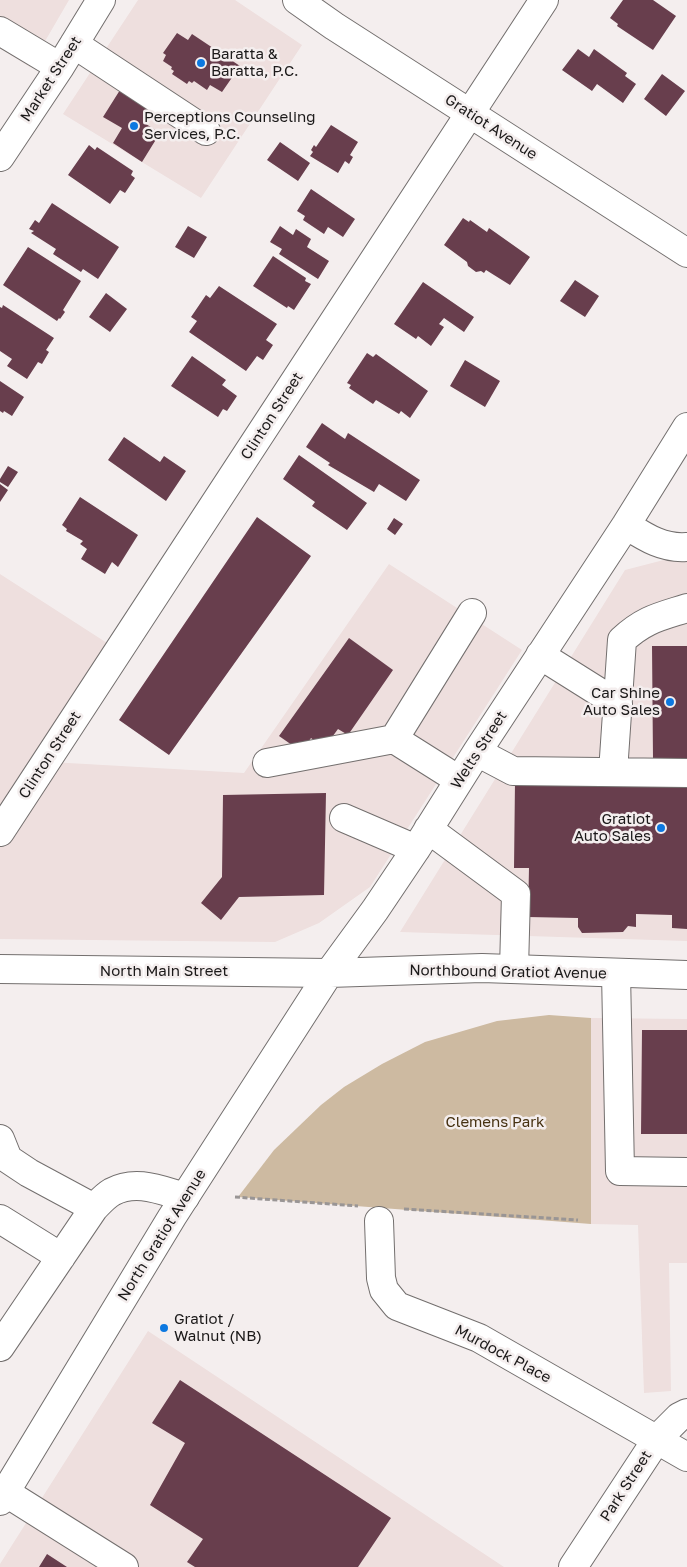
<!DOCTYPE html>
<style>
body{margin:0}
canvas{display:block;background:#f4eeee}
</style>
<canvas width="687" height="1567"></canvas>
<script>
const ctx = document.querySelector('canvas').getContext('2d');
ctx.lineJoin = 'round';
function paint(path, color) { ctx.fillStyle = color; ctx.fill(path, 'evenodd'); }
function trace(path, color, width, dash) { ctx.strokeStyle = color; ctx.lineWidth = width; ctx.lineCap = dash ? 'butt' : 'round'; ctx.setLineDash(dash || []); ctx.stroke(path); }
function label(font, color, halo, rows, align = 'center') {
  ctx.font = font + ' "Golos Text",sans-serif'; ctx.lineWidth = 5; ctx.setLineDash([]); ctx.textBaseline = 'middle'; ctx.strokeStyle = halo; ctx.fillStyle = color; for (const [text, x, y, turn = 0] of rows) {
    ctx.save(); ctx.translate(x, y); ctx.rotate((+turn || 0) * Math.PI / 180); ctx.textAlign = isNaN(turn) ? turn : align; if (halo) ctx.strokeText(text, 0, 0); ctx.fillText(text, 0, 0); ctx.restore();
  }
}
paint(new Path2D(`
 M0,0H69L30,67L0,48Z
 M138,0H235L302,45L201,198L63,114Z
 M687,554V941L400,932L625,570Z
 M389,564L522,650L370,887L319,923L275,942L0,939V574L107,643L33,761L244,773Z
 M591,1018L687,1019V1263H669L671,1391L644,1393L638,1225L591,1224Z
 M148,1331L504,1567H0V1564Z`), '#eedfde');
paint(new Path2D(`
 M549,1015L591,1018V1224L238,1197L274,1150L321,1105L344,1087L382,1064L425,1042L497,1021Z`), '#cdbaa1');
paint(new Path2D(`
 M623,0H653L676,16L653,50L617,26L618,24L610,18Z
 M177,33L188,40L192,34L240,66L222,92L210,85L207,90L194,81L192,83L189,81L187,84L172,74L174,71L171,69L172,67L163,61L166,55L163,53Z
 M578,49L589,57L594,49L627,73L625,76L636,84L623,103L597,84L592,91L562,70Z
 M662,74L685,91L666,116L644,99Z
 M120,90L154,112L146,124L160,133L142,162L113,143L122,128L103,117Z
 M331,125L358,142L350,155L353,157L349,164L345,161L338,173L310,156L313,152L311,150L314,145L316,147Z
 M280,142L310,163L298,181L267,160Z
 M89,145L95,150L97,147L133,171L131,175L135,178L125,193L120,190L110,204L68,175Z
 M311,189L355,219L343,237L328,227L324,234L303,220L305,216L297,211Z
 M52,203L119,247L98,279L83,269L81,272L53,254L56,249L31,233L34,231L29,229L35,220L39,223Z
 M463,218L469,222L470,220L487,232L489,228L530,257L510,285L486,270L484,273L481,271L476,272L468,266L467,262L444,245Z
 M188,226L207,237L194,258L175,247Z
 M280,226L293,235L296,229L311,239L307,247L329,261L318,279L279,254L282,249L270,242Z
 M28,247L81,281L63,310L65,312L60,319L59,318L57,321L3,285Z
 M273,256L306,278L305,281L311,284L294,310L288,306L287,308L253,286Z
 M575,280L599,296L585,317L560,301Z
 M423,282L474,317L464,332L444,318L439,324L444,327L431,346L418,336L416,339L394,324Z
 M219,286L277,324L266,340L273,345L263,360L257,356L246,371L189,332L197,321L191,317L206,295L210,298Z
 M106,293L127,309L110,332L89,317Z
 M3,305L54,338L46,350L49,352L42,364L38,362L27,379L7,366L12,359L0,351V307L2,308Z
 M367,353L373,357L376,354L428,391L410,418L401,411L399,414L376,400L373,404L349,388L351,385L347,383Z
 M192,356L226,380L222,385L237,396L227,411L223,409L218,417L171,386Z
 M465,360L500,381L485,407L450,386Z
 M0,381L24,397L12,416L4,411L3,413L0,411Z
 M322,423L345,439L348,433L420,480L406,501L379,484L374,492L328,465L330,463L306,447Z
 M124,437L160,462L164,456L186,471L166,501L108,460Z
 M299,455L367,503L347,530L312,506L315,502L283,479Z
 M8,466L18,472L8,487L0,482V479Z
 M0,484L8,490L0,502Z
 M80,497L138,535L118,567L112,562L105,574L81,559L87,549L80,544L83,541L66,531L67,529L62,525Z
 M257,517L311,556L169,755L119,720Z
 M394,518L403,524L395,535L387,529Z
 M349,638L393,670L348,735L338,729L324,748L311,738L302,752L279,736Z
 M652,646H687V759H653Z
 M515,782L687,784V929L672,928V915L636,914V927L628,926L623,932L582,933L578,927V918L528,917L529,868H514Z
 M326,793L324,895L239,897L221,920L201,903L222,877L223,795Z
 M642,1030H687V1134H641Z
 M180,1380L391,1518L358,1567H195L187,1562L203,1539L150,1505L185,1443L152,1423Z
 M47,1554L67,1567H39Z`), '#683e4d');
const minor = new Path2D(`
 M0,31L60,67
 M74,44L206,131
 M0,157L60,67L101,0
 M626,525C645,537 663,549 687,547
 M540,655L618,704
 M477,752L513,771L687,773
 M267,763L394,739
 M613,772L622,640C645,619 659,617 687,608
 M459,780L394,739L472,613
 M344,818L416,849
 M428,829L516,894L514,969
 M0,832L544,0
 M329,973L375,910L416,849L477,752L626,525L687,427
 M616,973L620,1171L687,1172
 M0,1139L8,1159L29,1173L94,1208
 M0,1219L61,1257
 M379,1221L381,1278L384,1290L397,1306L479,1338L687,1457
 M0,1347L94,1208C99,1203 105,1196 112,1192C136,1179 160,1190 185,1197
 M0,1489L124,1567
 M573,1567L657,1439L679,1417L687,1413`);
const major = new Path2D(`
 M297,0L334,26L687,253
 M0,969L329,973L482,968L687,975
 M0,1501L172,1217L329,973`);
trace(minor, '#736f6e', 30);
trace(major, '#736f6e', 30);
trace(new Path2D(`
 M235,1197L358,1206
 M404,1209L578,1220`), '#999595', 3, [5, 2.5]);
trace(minor, '#fff', 28);
trace(major, '#fff', 28);
for (const [x, y, r, color] of [
 [201,63,5,"#0c78e0"],
 [134,126,5,"#0c78e0"],
 [670,702,5,"#0c78e0"],
 [661,828,5,"#0c78e0"],
 [164,1328,5,"#0c78e0"]
]) { const dot = new Path2D(); dot.arc(x, y, r, 0, 2 * Math.PI); ctx.fillStyle = color; ctx.fill(dot); trace(dot, '#f4eeee', 2); }
label('15px', '#1b1919', '#f4eeee', [
 ["Baratta &",211,54],
 ["Baratta, P.C.",211,71],
 ["Perceptions Counseling",144,117],
 ["Services, P.C.",144,134],
 ["Car Shine",660,693,"right"],
 ["Auto Sales",660,710,"right"],
 ["Gratiot",651,819,"right"],
 ["Auto Sales",651,836,"right"],
 ["Gratiot /",174,1319],
 ["Walnut (NB)",174,1336]
], 'left');
label('15px', '#1b1919', '#f4eeee', [
 ["Market Street",51,79,-57],
 ["Gratiot Avenue",491,127,33],
 ["Clinton Street",272,416,-57],
 ["Welts Street",479,750,-57],
 ["Clinton Street",50,755,-57],
 ["North Main Street",164,971],
 ["Northbound Gratiot Avenue",508,972,1],
 ["North Gratiot Avenue",162,1235,-58],
 ["Murdock Place",503,1354,28],
 ["Park Street",626,1486,-57]
]);
label('15px', '#463111', '#f4eeee', [
 ["Clemens Park",495,1122]
]);
</script>
